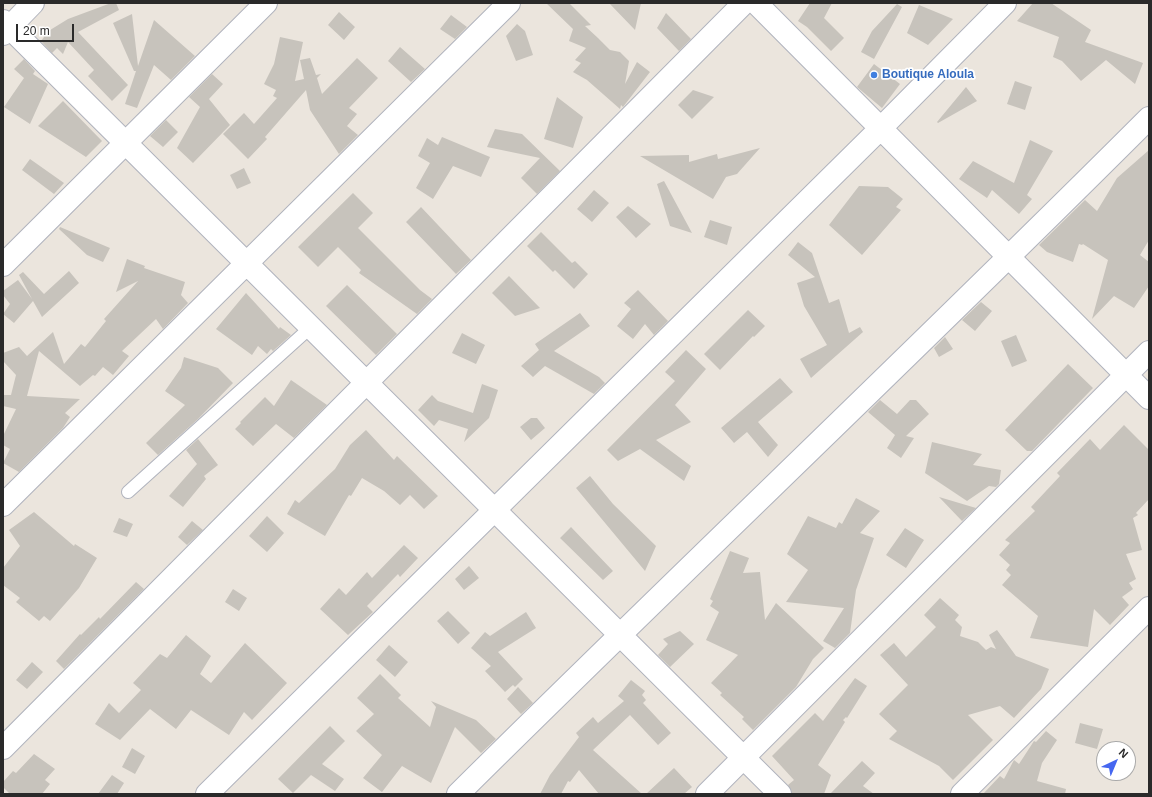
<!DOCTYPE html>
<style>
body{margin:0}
#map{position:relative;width:1152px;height:797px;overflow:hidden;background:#ebe5dd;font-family:Arial,sans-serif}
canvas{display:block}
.frame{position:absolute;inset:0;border:4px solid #2a2a2a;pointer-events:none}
.north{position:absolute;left:1096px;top:741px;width:40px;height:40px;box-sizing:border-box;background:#fff;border:1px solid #aaa;border-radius:50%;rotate:44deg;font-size:11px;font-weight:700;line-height:16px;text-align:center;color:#2a2a2a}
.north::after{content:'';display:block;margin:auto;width:14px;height:18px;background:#4667f0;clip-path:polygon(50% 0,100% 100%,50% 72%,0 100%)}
.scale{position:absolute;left:16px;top:24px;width:58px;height:18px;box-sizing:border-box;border:2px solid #2a2a2a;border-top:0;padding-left:5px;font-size:12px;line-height:14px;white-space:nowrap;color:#2a2a2a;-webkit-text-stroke:3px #fff;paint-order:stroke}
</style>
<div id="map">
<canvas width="1152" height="797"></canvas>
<div class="frame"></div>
<div class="north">N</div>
<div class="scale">20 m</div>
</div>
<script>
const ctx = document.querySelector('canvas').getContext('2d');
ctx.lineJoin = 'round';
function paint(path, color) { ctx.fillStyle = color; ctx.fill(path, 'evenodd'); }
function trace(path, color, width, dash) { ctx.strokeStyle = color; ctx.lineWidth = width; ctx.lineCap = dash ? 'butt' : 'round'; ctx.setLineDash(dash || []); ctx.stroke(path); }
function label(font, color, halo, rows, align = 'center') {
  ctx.font = font + ' Arial,sans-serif'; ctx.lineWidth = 3.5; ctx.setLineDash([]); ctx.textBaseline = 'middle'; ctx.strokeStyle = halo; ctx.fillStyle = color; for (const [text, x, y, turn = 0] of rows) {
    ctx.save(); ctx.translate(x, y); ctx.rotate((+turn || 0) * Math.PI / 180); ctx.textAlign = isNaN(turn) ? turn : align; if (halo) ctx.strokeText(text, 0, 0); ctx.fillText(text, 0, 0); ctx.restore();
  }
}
paint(new Path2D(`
 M111,3H116L119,10L78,32L128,85L112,101L88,76L94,70L68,42L63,54L57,48L52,53L41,41L44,37L42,35L68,19Z
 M546,3H569L591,25L585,26L598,38L610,50L620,52L629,61L625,84L637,62L650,72L623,107L621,105L620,109L587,80L573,72L581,63L575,60L586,48L569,41L573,29Z
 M609,3H641L635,30Z
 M810,3H832L824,18L844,38L831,51L807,27L798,21Z
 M1033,3H1051L1091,30L1085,42L1143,63L1135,84L1106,60L1081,81L1062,61L1053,57L1059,37L1017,21Z
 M897,4L902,7L874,59L861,52L872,31Z
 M919,5L953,19L928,45L907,33Z
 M339,12L355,27L344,40L328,25Z
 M666,13L691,39L679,51L657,28Z
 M132,14L138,66L154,20L195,56L171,80L154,65L137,108L125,104L136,71H134L113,23Z
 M451,15L467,27L455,39L440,29Z
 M517,24L525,31L533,55L516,61L506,36Z
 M280,37L303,42L295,81L304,79L300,60L310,58L316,75L321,74L317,78L322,94L357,58L378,78L349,108L357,114L347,126L358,135L339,154L310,110L306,90L265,137L267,139L248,159L223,134L244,113L254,124L277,98L273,96L276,90L264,84L274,64Z
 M400,47L425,69L411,82L388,61Z
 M24,59L35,71L33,74L48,84L30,124L4,107L24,78L14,69Z
 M874,64L900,84L882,108L857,87Z
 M212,74L223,84L209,99L230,125L193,163L177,148L200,107L189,97Z
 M1015,81L1032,87L1025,110L1007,104Z
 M966,87L977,101L938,123L937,122Z
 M693,90L714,97L692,119L678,105Z
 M557,97L583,117L573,148L544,139Z
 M63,101L102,141L86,157L38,126Z
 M166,120L178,132L163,147L150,136Z
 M495,129L522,134L560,171L537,194L521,178L540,158L487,147Z
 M442,137L490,157L481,177L453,166L433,199L416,188L430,163L418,156L427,138L438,145Z
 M1030,140L1053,151L1027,195L1032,199L1019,214L992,190L987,198L959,179L973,161L1014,183Z
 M760,148L737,174L726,177L713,199L640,156L689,155V162L717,154L718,159Z
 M1149,150V240L1140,255L1149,262V286L1134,308L1114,296L1092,319L1108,260L1083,244L1082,245L1079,244L1073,262L1047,252L1039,245L1085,200L1097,211L1117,178Z
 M30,159L64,183L54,194L22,170Z
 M244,168L251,183L237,189L230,175Z
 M664,181L692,233L670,226L657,184Z
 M859,186L888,187L903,199L896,207L901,210L862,255L829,225Z
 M594,190L609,203L592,222L577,209Z
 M353,193L373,213L358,228L420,290L432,299L417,314L359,273L361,270L338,247L318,267L298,247Z
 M628,206L651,224L636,238L616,217Z
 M421,207L471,260L456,274L406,222Z
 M710,220L732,227L727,245L704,237Z
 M60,227L110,248L103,262L87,255L59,229Z
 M541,232L572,263L575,261L588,274L574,289L555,270L553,272L527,246Z
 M798,242L812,253L829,303L839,299L849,333L860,327L863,332L811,378L800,359L827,345L804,306L797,283L815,277L788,255Z
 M127,259L145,266L144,268L185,282L181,295L188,303L163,329L156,319L122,351L129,356L113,375L103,367L95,376L93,375L80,386L39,351L27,396L80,399L65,413L70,417L63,428L19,472L3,463L10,449L3,445V436L16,409L3,406V395H11L16,375L3,361V353L19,347L27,356L53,332L64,364L81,344L85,347L106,321L104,319L138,281L116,292Z
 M69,271L79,283L42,317L33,301L14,323L3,314L10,304L3,295V291L18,280L32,299L19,275L23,272L44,294Z
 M509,276L540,308L515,316L492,293Z
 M347,285L397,334L376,355L326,306Z
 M638,290L668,321L654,335L645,324L633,339L617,326L631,309L624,303Z
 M246,293L279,329L280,327L291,335L273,351L271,349L267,354L258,346L252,355L216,329Z
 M981,302L992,311L975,331L962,320Z
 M748,310L765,326L754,337L753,336L720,370L704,354Z
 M580,313L590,326L554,351L599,377L605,383L594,394L545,366L533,377L521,366L539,350L535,344Z
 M462,333L485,345L476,364L452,353Z
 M1016,335L1027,361L1012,367L1001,341Z
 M945,337L953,349L939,357L934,348Z
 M686,350L706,369L675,405L691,422L656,440L691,466L684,481L640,449L618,461L607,450L675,381L665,372Z
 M184,357L218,368L233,383L198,419L158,455L146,443L185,405L165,391L181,368Z
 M1068,364L1093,388L1032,451H1027L1005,430Z
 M780,378L793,392L758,422L778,445L768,457L747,432L734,443L721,428Z
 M291,380L327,405L294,438L276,424L253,446L235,429L241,423L240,422L265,397L274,406Z
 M482,384L498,390L489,418L464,442L468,429L439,420L434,426L418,410L432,395L438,401L473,413Z
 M880,400L897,414L910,400H916L929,414L906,436L914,438L901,458L887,448L895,435L868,412Z
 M531,418H537L545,428L531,440L520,427Z
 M1124,425L1149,450V499L1136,513L1138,515L1133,518L1142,550L1126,554L1136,579L1129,583L1133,589L1122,597L1129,605L1110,625L1094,609L1088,647L1030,638L1038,616L1002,585L1011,575L1006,570L1010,565L999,555L1010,543L1005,540L1035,511L1031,507L1060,476L1057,473L1090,439L1100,450Z
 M366,430L394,460L397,456L438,496L424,509L410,495L400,505L384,491L362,478L351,496L349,495L325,536L287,514L295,500L299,503L335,469L350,445Z
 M198,439L218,465L204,476L206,479L183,507L169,496L197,464L186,450Z
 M932,442L982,454L973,465L1001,470L999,484L996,487L989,486L967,501L925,473Z
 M590,476L613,504L656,546L645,571L576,488Z
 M939,497L976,508L962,521Z
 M856,498L880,511L860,533L874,538L856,590L850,633L835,648L823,641L844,608L786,602L808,570L787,554L808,516L836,528L839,522L842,524Z
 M34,512L74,546L75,544L97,558L79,588L50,621L44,616L39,621L16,602L20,598L3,585V568L20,546L9,530Z
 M267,516L284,533L267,552L249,536Z
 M119,518L133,524L127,537L113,532Z
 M192,521L203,530L187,545L178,537Z
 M571,527L613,571L603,580L560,538Z
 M905,528L924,540L906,568L886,555Z
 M404,545L418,558L400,577L398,574L367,606L373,612L348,635L320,609L339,588L346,595L367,572L372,578Z
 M730,551L749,558L743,573L760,572L765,620L776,603L824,648L813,659L796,687L753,730L742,719L744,717L720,695L722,693L711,683L738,655L706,640L719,612L710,606L713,601L710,599Z
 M469,566L479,578L464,590L455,579Z
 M136,582L144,589L64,669L56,661L80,634L81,635L99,617L100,619Z
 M233,589L247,598L239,611L225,602Z
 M940,598L959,615L955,620L962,627L960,636L978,642L986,650L991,647L996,649L989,635L997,630L1016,656L1049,669L1041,689L1014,718L1000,706L968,715L993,740L953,780L939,766L889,739L897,731L879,714L908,685L880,655L894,643L906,657L936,627L924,615Z
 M448,611L470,633L458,644L437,621Z
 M526,612L536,628L498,652L523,679L515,687L513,685L505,692L485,671L491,666L471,648L485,632L490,636Z
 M680,631L694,644L670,667L658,655L668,644L663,639Z
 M186,635L211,656L200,674L211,683L245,643L287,683L252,720L244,712L229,735L191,710L176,729L150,709L120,740L95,724L109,703L119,713L141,690L133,683L160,654L167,658Z
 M389,645L408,662L395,677L376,660Z
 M32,662L43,672L27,689L16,680Z
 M380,674L401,695L398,698L430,727L436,707L431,701L476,720L496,739L481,753L455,727L431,783L402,766L382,792L363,778L382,755L356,731L374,714L357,698Z
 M855,678L867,686L847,718L846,717L843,720L845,722L818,765L831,775L824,794H792L788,785L794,780L772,756L815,713L823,721Z
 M631,680L645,691L642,695L646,700L643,703L671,733L658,745L630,715L593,750L642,794H599L579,770L570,782L568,781L561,794H540L550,775L579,737L576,733L593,717L598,723L624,701L618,696Z
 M518,687L533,703L521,714L507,699Z
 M1080,723L1103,729L1097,749L1075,743Z
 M330,726L345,741L322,764L344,779L335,791L311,775L293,793L278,779Z
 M1046,731L1057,740L1042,763L1037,781L1066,789L1065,794H983L1000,776L1004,779L1014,760L1019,764L1034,741L1036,742Z
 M132,748L145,756L135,774L122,767Z
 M34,754L55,769L45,780L50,784L42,794H10L3,787V782L13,771L16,773Z
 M862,761L875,773L863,786L874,794H830Z
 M674,768L692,787L684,794H646Z
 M112,775L124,783L117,794H98Z`), '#c7c3bc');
const lane = new Path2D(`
 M128,492L311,327`);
const street = new Path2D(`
 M756,3L1149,398
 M3,21L780,794
 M3,34L33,3
 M3,265L266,3
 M3,505L509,3
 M3,748L744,3
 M207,794L881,128L1005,3
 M458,794C687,567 921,346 1149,118
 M707,794L1149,352
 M962,794L1149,608`);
trace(lane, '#b0b3bd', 14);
trace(street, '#b0b3bd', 24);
trace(lane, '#fff', 12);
trace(street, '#fff', 22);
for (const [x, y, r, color] of [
 [874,75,4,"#3f7fe0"]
]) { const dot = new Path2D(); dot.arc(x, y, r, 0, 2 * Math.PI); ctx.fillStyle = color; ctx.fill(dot); trace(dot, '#fff', 1.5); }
label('bold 12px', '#366cbe', '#fff', [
 ["Boutique Aloula",882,75]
], 'left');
</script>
